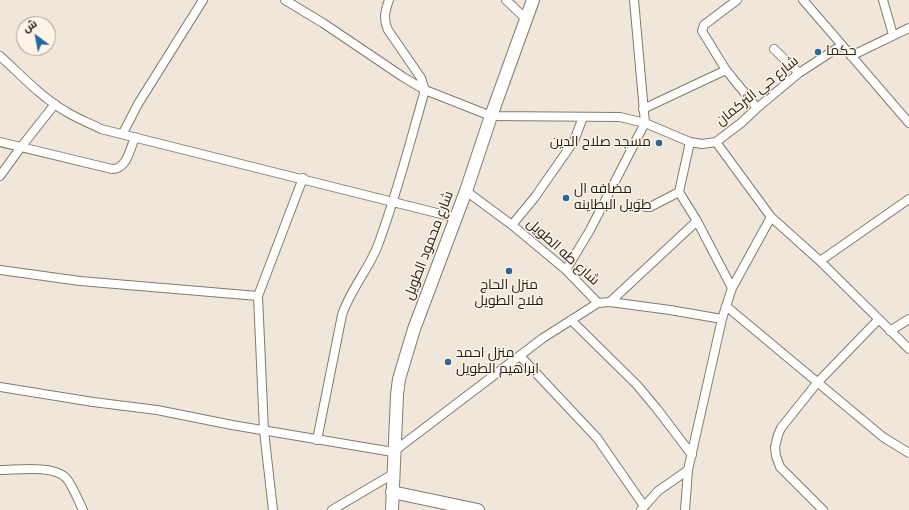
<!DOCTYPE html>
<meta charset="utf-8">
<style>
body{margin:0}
#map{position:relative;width:909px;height:510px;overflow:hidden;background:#f0e7da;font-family:Overpass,Cairo,sans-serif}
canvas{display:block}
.north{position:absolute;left:16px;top:16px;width:40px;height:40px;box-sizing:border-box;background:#fdf4e7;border:1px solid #a69f96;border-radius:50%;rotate:328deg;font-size:11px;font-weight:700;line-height:16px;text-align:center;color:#24201c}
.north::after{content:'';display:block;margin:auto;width:14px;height:18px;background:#2b669e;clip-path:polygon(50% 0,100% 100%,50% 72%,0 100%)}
</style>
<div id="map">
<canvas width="909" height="510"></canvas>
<div class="north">ش</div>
</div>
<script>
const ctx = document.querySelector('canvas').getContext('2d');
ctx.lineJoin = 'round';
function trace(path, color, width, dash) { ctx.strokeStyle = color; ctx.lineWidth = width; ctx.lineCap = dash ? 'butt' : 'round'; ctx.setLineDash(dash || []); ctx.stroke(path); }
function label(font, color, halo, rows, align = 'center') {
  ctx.font = font + ' Overpass,Cairo,sans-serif'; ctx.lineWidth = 3; ctx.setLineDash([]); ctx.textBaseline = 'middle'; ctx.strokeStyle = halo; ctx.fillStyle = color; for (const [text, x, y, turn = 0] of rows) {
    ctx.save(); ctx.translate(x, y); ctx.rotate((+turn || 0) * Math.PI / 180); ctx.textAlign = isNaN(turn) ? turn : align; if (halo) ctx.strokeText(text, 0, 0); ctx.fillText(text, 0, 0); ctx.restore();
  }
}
const street = new Path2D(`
 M285,0L323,23L403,77L425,90L491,116L620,117L645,123L690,142L702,144L716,142L741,123L757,108L799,73L842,45L909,123
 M506,0L526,19
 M737,0L704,25L702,31L726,70L757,108
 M803,0L842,45
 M883,0L893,35
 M774,49L799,73
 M0,56C21,75 40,96 65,111C76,118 89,123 101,129L457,218
 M851,56L909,28
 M643,109L726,70
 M123,133L138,104L203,0
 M0,142L112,169C127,169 130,149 135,137
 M690,142L679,192L697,221L732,288
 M716,142L771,217L820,261L909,349
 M0,176L21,147L55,104
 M466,191L512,225L566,270L598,303L610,302L670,310L722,319
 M640,204L646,207H650L679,192
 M512,225L535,197L574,141L583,117
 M820,261L909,199
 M0,270L80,281L258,296
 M566,270L590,230L645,123L634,0
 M610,302L697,221
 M726,306L883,437L909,453
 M571,320L637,385L657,409L692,455
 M890,331L909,319
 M520,356L597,438L644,506
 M0,387L93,402L157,410L232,425L393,452L543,338L598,303
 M317,440L342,315C350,290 369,269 378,245C397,194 410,142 425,90L421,78L388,30C383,19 385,11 389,0
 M0,470C17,470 52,465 65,477C71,482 79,502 83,510
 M273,510L264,431L258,296L303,178
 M332,510L393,474
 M641,510L658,491L688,470
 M685,510L688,470L722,319L732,288L771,217
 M823,510L780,467L776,456L775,447L778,435L781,428L817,383L878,320`);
const secondary = new Path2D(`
 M392,492L478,510
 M392,510L397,395L399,379L414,329L466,191L491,116L533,0`);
trace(street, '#827a6e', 10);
trace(secondary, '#827a6e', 14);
trace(street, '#fff', 8);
trace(secondary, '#fff', 12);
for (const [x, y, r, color] of [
 [818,52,4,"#2b669e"],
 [659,143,4,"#2b669e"],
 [566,198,4,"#2b669e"],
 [509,271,4,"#2b669e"],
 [448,362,4,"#2b669e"]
]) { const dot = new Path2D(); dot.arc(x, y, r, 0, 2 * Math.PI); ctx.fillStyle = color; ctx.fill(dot); trace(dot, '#fdf4e7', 1.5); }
label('14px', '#24201c', '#fdf4e7', [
 ["حكما",826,52],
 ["مسجد صلاح الدين",651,143,"right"],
 ["مضافه ال",574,190],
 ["طويل البطاينه",574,206],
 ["منزل الحاج",509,286,"center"],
 ["فلاح الطويل",509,302,"center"],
 ["منزل احمد",456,354],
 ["ابراهيم الطويل",456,370]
], 'left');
label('14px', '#24201c', '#fdf4e7', [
 ["شارع حي التركمان",758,92,-39],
 ["شارع محمود الطويل",430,246,-69],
 ["شارع طه الطويل",562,253,42]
]);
</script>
